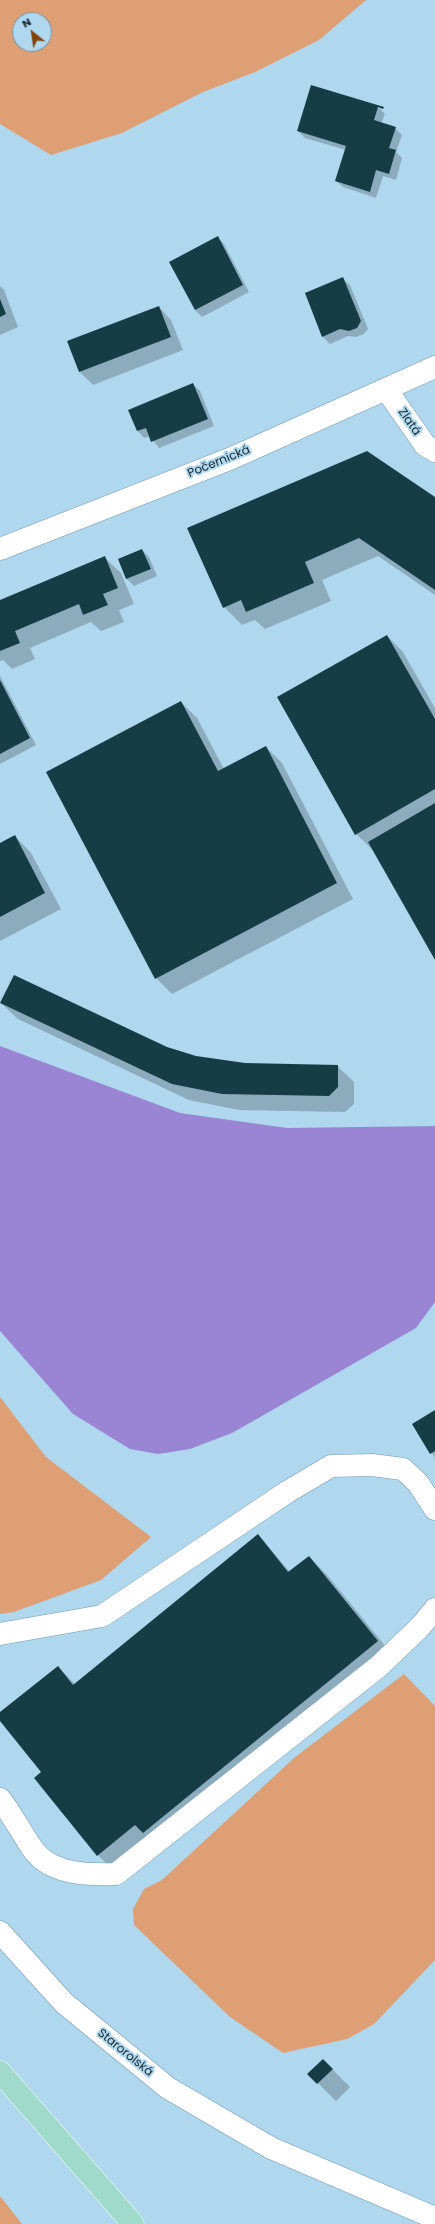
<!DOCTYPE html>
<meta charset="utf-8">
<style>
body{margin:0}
#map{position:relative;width:435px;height:2224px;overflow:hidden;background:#afd7ee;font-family:Poppins,sans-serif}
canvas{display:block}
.north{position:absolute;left:12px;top:12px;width:40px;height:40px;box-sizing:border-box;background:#afd7ee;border:1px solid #7391a2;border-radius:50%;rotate:330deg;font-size:11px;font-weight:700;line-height:16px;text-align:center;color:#182831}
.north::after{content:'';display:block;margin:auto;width:14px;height:18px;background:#85440c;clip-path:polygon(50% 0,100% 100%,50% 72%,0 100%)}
</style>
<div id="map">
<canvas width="435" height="2224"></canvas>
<div class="north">N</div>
</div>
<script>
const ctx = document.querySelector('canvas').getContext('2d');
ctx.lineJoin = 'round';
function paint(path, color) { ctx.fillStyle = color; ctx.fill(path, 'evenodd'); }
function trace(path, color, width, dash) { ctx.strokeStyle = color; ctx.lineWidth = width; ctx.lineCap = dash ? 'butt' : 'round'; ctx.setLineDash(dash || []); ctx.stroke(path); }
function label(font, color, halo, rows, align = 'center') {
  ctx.font = font + ' Poppins,sans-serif'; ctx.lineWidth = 4; ctx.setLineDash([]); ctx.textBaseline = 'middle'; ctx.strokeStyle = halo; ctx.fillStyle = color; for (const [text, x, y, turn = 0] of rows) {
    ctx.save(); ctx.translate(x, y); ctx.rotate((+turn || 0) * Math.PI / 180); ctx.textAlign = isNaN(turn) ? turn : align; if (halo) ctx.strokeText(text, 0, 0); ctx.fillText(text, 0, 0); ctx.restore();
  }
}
paint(new Path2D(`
 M0,0H366L319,40L255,72L203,92L122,133L51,155L0,124ZM20,20H44V44H20Z
 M0,1397L46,1457L151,1537L101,1580L14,1612L0,1614Z
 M404,1674L435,1706V1960L374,2024L347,2039L283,2053L230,2017L134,1925L133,1909L144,1889L162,1880L294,1758Z
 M0,2196L22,2224H0Z`), '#de9f75');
paint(new Path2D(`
 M0,1046L180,1113L287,1128L435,1126V1302L416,1328L232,1433L190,1449L158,1454L130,1449L73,1414L0,1331Z`), '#9985d4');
paint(new Path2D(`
 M378,107L385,114L381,124L395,128L402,135L396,152L402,158L396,180L383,176L376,198L343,187L336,181L346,150L305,138L298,131Z
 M217,237L224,244L249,292L202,317L195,310Z
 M343,279L350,285L368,329L364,334L356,337L348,336L330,344L323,337L306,294Z
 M0,286L4,290L18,327L0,335Z
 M159,307L171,320L183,350L93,385L80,372L68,342Z
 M193,384L200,391L214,426L159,448L150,436L144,438L138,431Z
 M435,498V595L378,556L322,580L331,601L265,629L255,620L242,625L224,607L189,529Z
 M142,550L149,557L157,576L134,586L127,579L119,559Z
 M104,557L121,573L134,604L119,610L124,622L101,631L91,622L30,648L35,659L12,669L3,660L0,661V601Z
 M387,636L403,652L435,708V958L373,850L356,834Z
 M0,676L36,745L0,764Z
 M181,702L197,718L224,769L266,747L282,763L353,899L172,994L156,978Z
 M15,836L31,853L61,909L0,941V844Z
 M1,1003L166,1047L196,1057L245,1064L337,1066L354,1082V1104L345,1112L239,1110L189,1100L18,1019Z
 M435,1411V1458L413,1424Z
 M258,1535L290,1572L309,1557L327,1575L396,1659L116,1873L98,1855L43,1772L0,1720V1713L58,1667L75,1684Z
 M323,2060L350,2087L336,2101L309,2074Z`), '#0003');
paint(new Path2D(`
 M311,85L384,107L383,109L378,107L374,120L396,127L389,148L396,150L389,174L376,170L370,192L335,181L346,146L297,131Z
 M218,236L243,285L195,310L169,262Z
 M343,277L361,321L357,328L349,331L340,329L322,337L305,293Z
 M0,299L6,314L0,317Z
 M159,306L171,337L79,372L67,341Z
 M193,383L208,419L151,442L146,428L137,431L128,410Z
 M367,451L435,497V590L359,538L305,562L314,583L246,612L241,600L223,608L187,528Z
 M142,549L151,569L126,579L118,559Z
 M105,556L118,588L103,594L108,605L83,615L79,604L15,631L20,643L0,651V600Z
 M387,635L435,719V789L355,835L277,697Z
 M0,680L30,738L0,754Z
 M181,701L218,771L266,746L337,883L155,979L46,772Z
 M435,803V960L368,842Z
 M15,835L45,893L0,917V843Z
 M14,975L167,1047L196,1056L245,1063L338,1065V1087L329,1096L222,1094L172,1084L0,1003Z
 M435,1410V1451L430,1454L412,1424Z
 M258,1534L288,1572L309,1556L378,1641L143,1833L135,1825L97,1856L34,1778L41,1772L0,1721V1712L58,1666L73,1685Z
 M323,2059L333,2069L317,2084L307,2074Z`), '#163d46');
const minor = new Path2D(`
 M386,389L425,445L435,451
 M0,549L232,458L435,367
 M0,1634L102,1616L287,1492L331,1466L372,1465L403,1469L418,1483L435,1509
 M0,1799C12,1814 21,1832 32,1848C50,1875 88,1875 116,1874L378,1667L419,1628L435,1609
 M0,1932L64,2003L168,2088L271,2148L435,2218`);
const major = new Path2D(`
 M0,2072L133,2224`);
trace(minor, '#7399af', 23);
trace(major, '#fff', 23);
trace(minor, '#fff', 22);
trace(major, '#a0dacb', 22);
label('12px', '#182831', '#afd7ee', [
 ["Zlatá",409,422,55],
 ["Počernická",219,462,-22],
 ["Starorolská",125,2053,39]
]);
</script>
